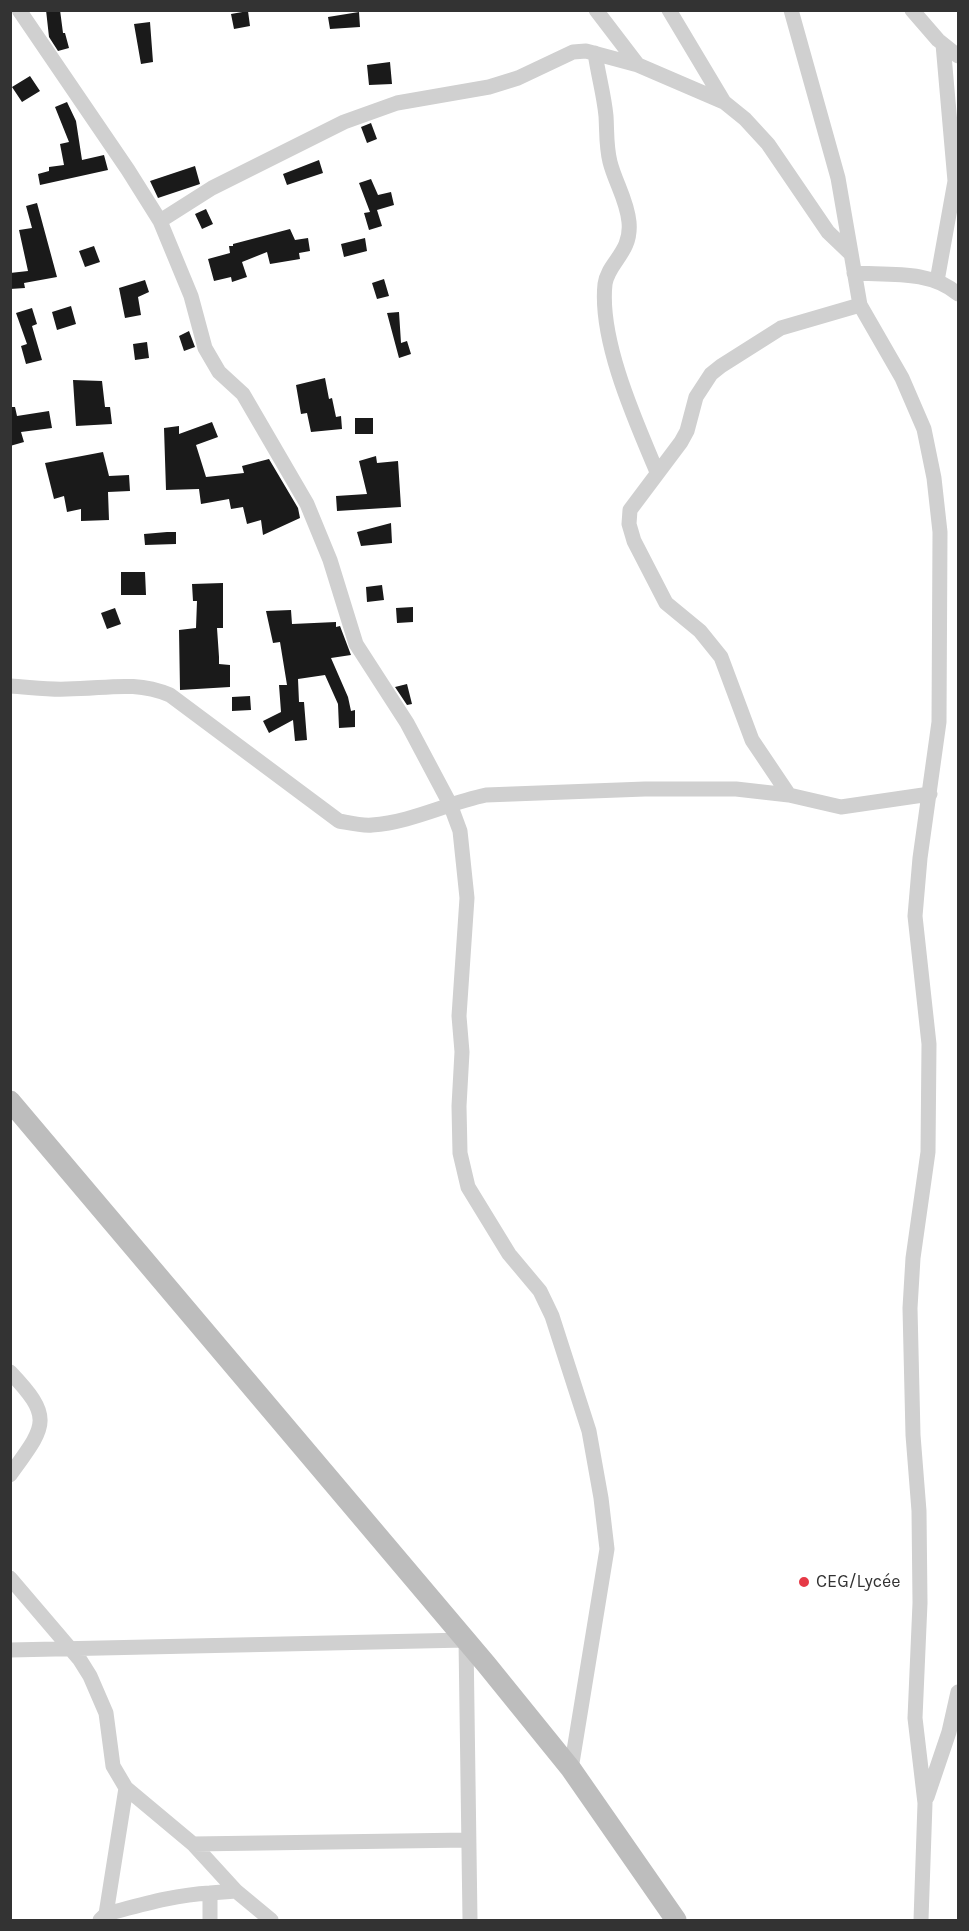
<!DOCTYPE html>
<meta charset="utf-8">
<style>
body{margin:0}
#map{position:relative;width:969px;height:1931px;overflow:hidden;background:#fff;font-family:Karla,sans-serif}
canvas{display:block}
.frame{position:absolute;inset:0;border:12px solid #333;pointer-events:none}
</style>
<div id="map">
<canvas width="969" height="1931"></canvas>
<div class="frame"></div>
</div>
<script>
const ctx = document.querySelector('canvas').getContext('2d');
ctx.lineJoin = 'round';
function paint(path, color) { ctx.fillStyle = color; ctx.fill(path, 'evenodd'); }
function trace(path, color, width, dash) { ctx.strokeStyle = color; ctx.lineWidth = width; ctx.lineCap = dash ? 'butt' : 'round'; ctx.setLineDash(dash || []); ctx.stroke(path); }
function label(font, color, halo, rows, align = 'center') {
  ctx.font = font + ' Karla,sans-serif'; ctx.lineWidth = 6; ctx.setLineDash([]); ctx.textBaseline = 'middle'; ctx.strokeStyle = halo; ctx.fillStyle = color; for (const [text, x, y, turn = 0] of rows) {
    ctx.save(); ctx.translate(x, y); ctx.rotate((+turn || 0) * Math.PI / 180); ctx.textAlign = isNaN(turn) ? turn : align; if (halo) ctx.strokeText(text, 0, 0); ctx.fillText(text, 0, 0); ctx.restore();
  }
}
paint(new Path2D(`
 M46,10H60L63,33H65L69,48L58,51L49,37Z
 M248,11L250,26L234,29L231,14Z
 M359,12L360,27L330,29L328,17Z
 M150,22L153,62L141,64L134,24Z
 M390,62L392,84L369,85L367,65Z
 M30,76L40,91L22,102L12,87Z
 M67,102L76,121L82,160L104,155L108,170L40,185L38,174L49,171V167L64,165L60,144L69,142L55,107Z
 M371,123L377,139L367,143L361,127Z
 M319,160L323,173L287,185L283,174Z
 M195,166L200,184L158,198L150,181Z
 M371,179L378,195L391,192L394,205L377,210L382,226L369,230L364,213L370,212L359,183Z
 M37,203L57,277L24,283L25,288L10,289V273L28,271L19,230L32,228L26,206Z
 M206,209L213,224L202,229L195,214Z
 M290,229L295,240L308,238L310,251L299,253L300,259L270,264L267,252L242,262L247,277L232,282L231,277L214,281L208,259L230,253L229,246H233V244Z
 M365,238L367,251L344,257L341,244Z
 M94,246L100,262L85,267L79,251Z
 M384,279L389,296L377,299L372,283Z
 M145,280L149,292L138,297L141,315L125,318L119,288Z
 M71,306L76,324L57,330L52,312Z
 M32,308L37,324L32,326L42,360L26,364L21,346L27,344L16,313Z
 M399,312L401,343L407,341L411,354L399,358L387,313Z
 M189,331L195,347L184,351L179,336Z
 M147,342L149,358L135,360L133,344Z
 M325,378L329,399L332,398L336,417L341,416L342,429L311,432L307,413L301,414L296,385Z
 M73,380L102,381L105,407H110L112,424L76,426Z
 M10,407H15L17,416L49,411L52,428L21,432L24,442L10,446Z
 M355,418H373V434H355Z
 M212,422L218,437L196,445L206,477L244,473L242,466L269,459L298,508L300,518L263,535L261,520L247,524L243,507L231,509L229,499L201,504L199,489L166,490L164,428L179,426V434Z
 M103,452L109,476L129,475L130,491L108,492L109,520L81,521V509L67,512L64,496L54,499L45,463Z
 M376,456L377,463L398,461L401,507L337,511L336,496L367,494L359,461Z
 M391,523L392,543L361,546L357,532Z
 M167,532H176V544L145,545L144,534Z
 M121,572H145L146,595H121Z
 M223,583V628H217L219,657V664L230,665V687L180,690L179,630L196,628L197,601H193L192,584Z
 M382,585L384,600L367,602L366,587Z
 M413,607V622L397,623L396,608Z
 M115,608L121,624L107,629L101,613Z
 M291,610L292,624L336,622V627L340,626L351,655L331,658L348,697L351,711L355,710V727L339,728L338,704L325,675L298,679L299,702H304L307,740L295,741L293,720L269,733L263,721L281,712L279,685H287L280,642L273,643L266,611Z
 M407,684L412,704L407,705L395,687Z
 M250,696L251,710L232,711V697Z`), '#1a1a1a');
trace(new Path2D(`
 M19,10L128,170L160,221L191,296L205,348L219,372L243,394L307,504L330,560L356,644L407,723L450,804L460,831L467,898L459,1016L462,1052L459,1106L460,1153L468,1187L509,1254L540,1291L552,1316L589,1431L601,1498L607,1549L571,1769
 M596,10L638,65
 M669,10L724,102L745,119L768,144L828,232L850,253
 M791,10L838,178L860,305L902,378L924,429L934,478L940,532L939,722L920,858L915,916L929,1044L928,1152L913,1258L910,1308L913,1435L919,1511L920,1603L915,1718L925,1803L921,1920
 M912,10L938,40L958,56
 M595,53C598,74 604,95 606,116C607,132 606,146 610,162C615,182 627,200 629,222C632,253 608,262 605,284C599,340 635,420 657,472
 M160,221L212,188L344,122L397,103L489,87L518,78L573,52L586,51L638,65L724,102
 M854,273C889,275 931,270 958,294
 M937,281L955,181L943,44
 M10,686C29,687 49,690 67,689C106,689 133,680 170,695L339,821C350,823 362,826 372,825C412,822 447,803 486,795L645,789H736L789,795L841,807L930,794
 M789,795L752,740L721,657L700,631L666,603L634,541L629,524L630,510L681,442L687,431L696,397L711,374L721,366L781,328L860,305
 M10,1372C55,1419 45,1426 10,1475
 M10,1578L80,1660L90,1676L106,1713L113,1766L126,1788L193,1844L236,1891L271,1920
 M10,1650L466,1640L470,1920
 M927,1797L949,1732L958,1692
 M193,1844L468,1840
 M100,1920L106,1914L126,1788
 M106,1920V1914C141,1905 174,1895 210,1893
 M210,1920V1893L236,1891`), '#d0d0d0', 15);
trace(new Path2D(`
 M10,1101L486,1664L571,1769L676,1920`), '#bdbdbd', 21);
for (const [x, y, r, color] of [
 [804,1582,6,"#e63946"]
]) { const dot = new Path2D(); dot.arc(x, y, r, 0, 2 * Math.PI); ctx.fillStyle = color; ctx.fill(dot); trace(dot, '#fff', 2); }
label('18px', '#333', '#fff', [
 ["CEG/Lycée",816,1582]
], 'left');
</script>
